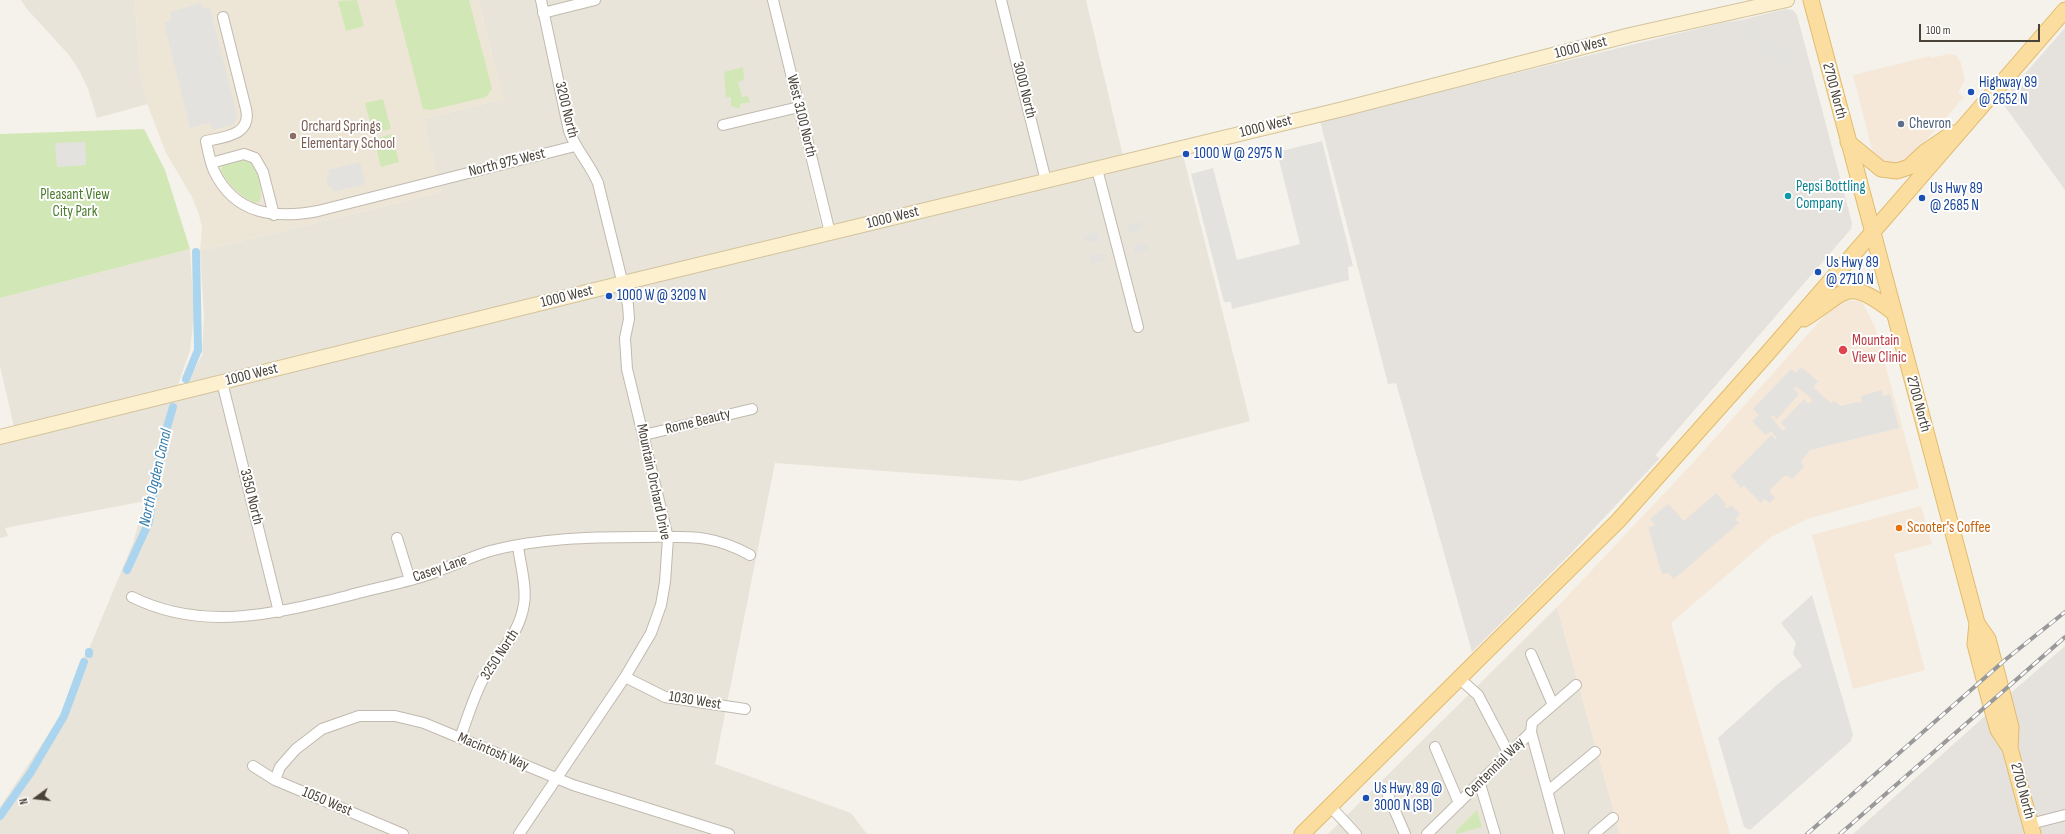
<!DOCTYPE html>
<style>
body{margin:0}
#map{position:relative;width:2065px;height:834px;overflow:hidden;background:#f5f2eb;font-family:"Sofia Sans Condensed",sans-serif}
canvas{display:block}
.north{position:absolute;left:16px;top:778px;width:40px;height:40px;-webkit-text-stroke:3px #fff;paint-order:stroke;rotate:255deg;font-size:11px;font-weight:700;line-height:16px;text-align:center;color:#494339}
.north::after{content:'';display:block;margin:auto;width:14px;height:18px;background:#494339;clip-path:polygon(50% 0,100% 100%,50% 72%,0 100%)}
.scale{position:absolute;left:1919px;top:24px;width:121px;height:18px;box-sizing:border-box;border:2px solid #494339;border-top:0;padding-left:5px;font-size:12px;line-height:14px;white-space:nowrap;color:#494339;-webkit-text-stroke:3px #fff;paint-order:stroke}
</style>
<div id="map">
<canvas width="2065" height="834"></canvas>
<div class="north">N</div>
<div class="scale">100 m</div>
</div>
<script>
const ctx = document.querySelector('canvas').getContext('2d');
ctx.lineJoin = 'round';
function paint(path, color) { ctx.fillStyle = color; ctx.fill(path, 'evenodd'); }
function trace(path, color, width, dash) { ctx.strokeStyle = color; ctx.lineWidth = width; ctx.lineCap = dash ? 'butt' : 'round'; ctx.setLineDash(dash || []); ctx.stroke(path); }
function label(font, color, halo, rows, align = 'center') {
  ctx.font = font + ' "Sofia Sans Condensed",sans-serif'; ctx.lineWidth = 4; ctx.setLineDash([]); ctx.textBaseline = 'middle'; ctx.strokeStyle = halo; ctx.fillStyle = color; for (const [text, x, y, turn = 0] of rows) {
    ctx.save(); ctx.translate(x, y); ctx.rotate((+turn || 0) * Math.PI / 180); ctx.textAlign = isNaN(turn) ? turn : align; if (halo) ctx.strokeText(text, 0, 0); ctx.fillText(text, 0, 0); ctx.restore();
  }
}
paint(new Path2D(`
 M21,0H135L140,70L148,104L97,118L88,89L79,70L69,55L26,8Z
 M478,0H768L822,229L186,385L202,355L204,316L200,251L441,192L423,119L503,99Z
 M779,0H1086L1123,156L833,226Z
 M1183,155L1250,421L1021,481L775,463L715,764L851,813L867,834H0V807L61,715L82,659L89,649L133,543L145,501L5,528L8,536L0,538V441Z
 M190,249L194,316L190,350L177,388L14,427L0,366V298Z
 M1557,607L1620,834H1328Z`), '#e9e4da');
paint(new Path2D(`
 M1949,54L1956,55L1961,63L1965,80L1958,92L1964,97L1909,160L1902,163L1889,164L1882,161L1872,150L1853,75L1930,56L1931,58Z
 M1847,301H1858L1863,304L1875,327L1919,488L1807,519L1771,537L1671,623L1730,834H1620L1557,607L1689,467L1827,313Z
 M1921,506L1932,544L1894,554L1925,670L1853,689L1812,535Z`), '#f5e8d8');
paint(new Path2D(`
 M1786,9L1793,10L1797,15L1852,223L1851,229L1659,451L1656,455L1659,459L1571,553L1472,652L1396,383L1388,384L1320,121L1721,23L1741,20Z
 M2065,28V190L2001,101Z
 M2065,646V834H1853L2013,691Z`), '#e5e1dc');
paint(new Path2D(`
 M135,0H478L503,99L423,119L441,192L200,251L202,227L199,215L192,197L166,153L148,106L140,70Z`), '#ede6d6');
paint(new Path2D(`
 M357,0L364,26L346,31L338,1Z
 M395,0H469L492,89L486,97L432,110L423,109Z
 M743,67L744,80L738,82L742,97L748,96L751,107L749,102L740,104V109L731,106V97H726L724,72Z
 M383,99L391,129L373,133L365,103Z
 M144,129L165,170L190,249L0,298V134Z
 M392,134L399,162L381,167L374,139Z
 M240,160C244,160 248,161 252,164C258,171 264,194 259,202L254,203C240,196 229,185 221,171L223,164Z
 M1477,810L1482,827L1456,834V831Z`), '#d2e7b6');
paint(new Path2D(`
 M201,3L204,9L210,8L237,115L234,124L213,130L210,123L190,128L164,23L171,21L170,12Z
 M1762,23L1772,39L1798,57L1789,71L1762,55L1748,37L1744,27Z
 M1322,141L1353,266L1348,267L1349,280L1232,309L1231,302H1224L1191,174L1213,168L1237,260L1300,244L1277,152Z
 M85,142L86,165L57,167L55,143Z
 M360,162L366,184L333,192L332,187L328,186L326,178L329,176L328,170Z
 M1140,221L1142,229L1129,232L1127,225Z
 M1097,232L1099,240L1086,243L1084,236Z
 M1146,243L1148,250L1135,253L1133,246Z
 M1103,253L1105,261L1092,264L1090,257Z
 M1801,367L1818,381L1814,386V388L1831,403L1834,401L1840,406L1857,402L1860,403L1862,401L1861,396L1882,390L1883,396L1890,394L1899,428L1810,450L1801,461L1804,467L1792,479L1788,476H1784L1771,489L1770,493L1775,497L1770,503L1764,499L1761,503L1744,486L1741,488L1731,476L1771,435L1775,439L1777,438L1771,431L1766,435L1752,421L1759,415L1753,409L1791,369L1796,373ZM1795,386L1811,398L1812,402L1808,404L1804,399L1781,423L1786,428L1783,431L1770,416L1772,415L1777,419L1799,394L1794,389Z
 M1716,493L1726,504L1725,508H1727L1731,505L1740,514L1735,519L1739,523L1674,579L1668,573L1662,574L1648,527L1655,525L1650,519L1668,504L1684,521Z
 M1812,595L1853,734L1851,741L1750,830L1744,827L1718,738L1779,683L1802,666L1793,654L1796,643L1781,623Z`), '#e4e2df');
trace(new Path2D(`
 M186,379L198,350L196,252
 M127,570L149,522L160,451L173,407
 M89,654V652
 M0,816L31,772L64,716L84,662`), '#abd5ef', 8);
const street = new Path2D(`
 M773,0L830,233
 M1001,0L1046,181
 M543,13L595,0
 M223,17L246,109C252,135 225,137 206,141C208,151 210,162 214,171C235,215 275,219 318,211L575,146
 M723,125L799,107
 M211,163L244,154L255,158L263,172L274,215
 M1097,169L1138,327
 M222,382L279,612
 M644,435L752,409
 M397,538L410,580
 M132,597C202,632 275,614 347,596C372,589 399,584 424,576C446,569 467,558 490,551C539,538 592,537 642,537C686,537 710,533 750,555
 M1531,654L1553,705
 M625,677L665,697L745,709
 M1460,679L1478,695L1509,754
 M1531,732L1559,834
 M460,738C467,719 473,699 482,681C497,652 519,637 524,604C527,586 520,564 518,546
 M1435,747L1459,803
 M253,766L275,780L403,834
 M275,780L280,767L296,749L322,729L359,716H395L424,723L573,785L729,834
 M1480,784L1495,834
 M1548,791L1595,752
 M1388,795L1405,834
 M1330,806L1356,834
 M2030,824L2065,815
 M519,834L625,677L651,633L661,605L665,582L668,538L627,369L625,338L629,319L628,305L598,183C590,164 576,150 569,131L541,0
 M1427,834L1531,732L1532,723L1576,685
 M1594,834L1613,818`);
const secondary = new Path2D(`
 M0,437L623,283L1343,109L1630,35L1787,0`);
const primary = new Path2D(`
 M1811,0L1977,623L1988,639L2002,692L2011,727L2010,748L2033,834
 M1848,142L1881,169L1897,171L1909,167L1925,152L1953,133
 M1804,319C1848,292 1845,275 1893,312
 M1977,623L1975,644L1990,702L1998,730L2010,748
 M1302,834L1618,521L1767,354L2065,10`);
trace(street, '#c1b9ae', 12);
trace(secondary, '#d3c49c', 16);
trace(primary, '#e1bb6e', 17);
trace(street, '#fff', 10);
trace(secondary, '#fdf0ce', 14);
trace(primary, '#fbde9f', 15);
const rail = new Path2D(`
 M1807,834L2005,660L2065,612
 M1840,834L2065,637`);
trace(rail, '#999', 4);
trace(rail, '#fff', 2.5, [8]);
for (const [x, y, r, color] of [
 [1971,92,4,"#1a4fb4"],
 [1901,124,4,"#5c6f8a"],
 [293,136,4,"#8d6e63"],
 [1186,154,4,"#1a4fb4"],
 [1788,196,4,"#0f9aa8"],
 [1922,198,4,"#1a4fb4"],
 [1818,272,4,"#1a4fb4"],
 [609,296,4,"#1a4fb4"],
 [1843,350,5,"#e0444e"],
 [1899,528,4,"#e8710a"],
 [1366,798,4,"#1a4fb4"]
]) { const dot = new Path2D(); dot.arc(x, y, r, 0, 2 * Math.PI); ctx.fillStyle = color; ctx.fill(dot); trace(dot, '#fff', 1.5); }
label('15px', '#494339', '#fff', [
 ["1000 West",1581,48,-14],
 ["3000 North",1024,90,76],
 ["2700 North",1834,91,75],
 ["3200 North",566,110,76],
 ["West 3100 North",801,116,76],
 ["1000 West",1266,127,-14],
 ["North 975 West",507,163,-14],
 ["1000 West",893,218,-14],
 ["1000 West",567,297,-14],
 ["1000 West",252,375,-14],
 ["2700 North",1918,404,75],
 ["Rome Beauty",698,422,-14],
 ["Mountain Orchard Drive",653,482,78],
 ["3350 North",251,497,76],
 ["Casey Lane",440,569,-19],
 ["3250 North",500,655,-57],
 ["1030 West",695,701,9],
 ["Macintosh Way",493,752,23],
 ["Centennial Way",1495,768,-45],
 ["2700 North",2022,791,75],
 ["1050 West",327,802,23]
]);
label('15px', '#164399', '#fff', [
 ["Highway 89",1979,83],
 ["@ 2652 N",1979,100],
 ["1000 W @ 2975 N",1194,154],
 ["Us Hwy 89",1930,189],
 ["@ 2685 N",1930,206],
 ["Us Hwy 89",1826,263],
 ["@ 2710 N",1826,280],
 ["1000 W @ 3209 N",617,296],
 ["Us Hwy. 89 @",1374,789],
 ["3000 N (SB)",1374,806]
], 'left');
label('15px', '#4e5e75', '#fff', [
 ["Chevron",1909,124]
], 'left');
label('15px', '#785e54', '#fff', [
 ["Orchard Springs",301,127],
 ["Elementary School",301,144]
], 'left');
label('15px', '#0d838f', '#fff', [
 ["Pepsi Bottling",1796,187],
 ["Company",1796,204]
], 'left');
label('15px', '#4c7a2d', '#fff', [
 ["Pleasant View",75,195],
 ["City Park",75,212]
]);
label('15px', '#be3a42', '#fff', [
 ["Mountain",1852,341],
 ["View Clinic",1852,358]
], 'left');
label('15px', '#c56008', '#fff', [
 ["Scooter's Coffee",1907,528]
], 'left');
label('italic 16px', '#327bab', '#fff', [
 ["North Ogden Canal",156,478,-77]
]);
</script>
